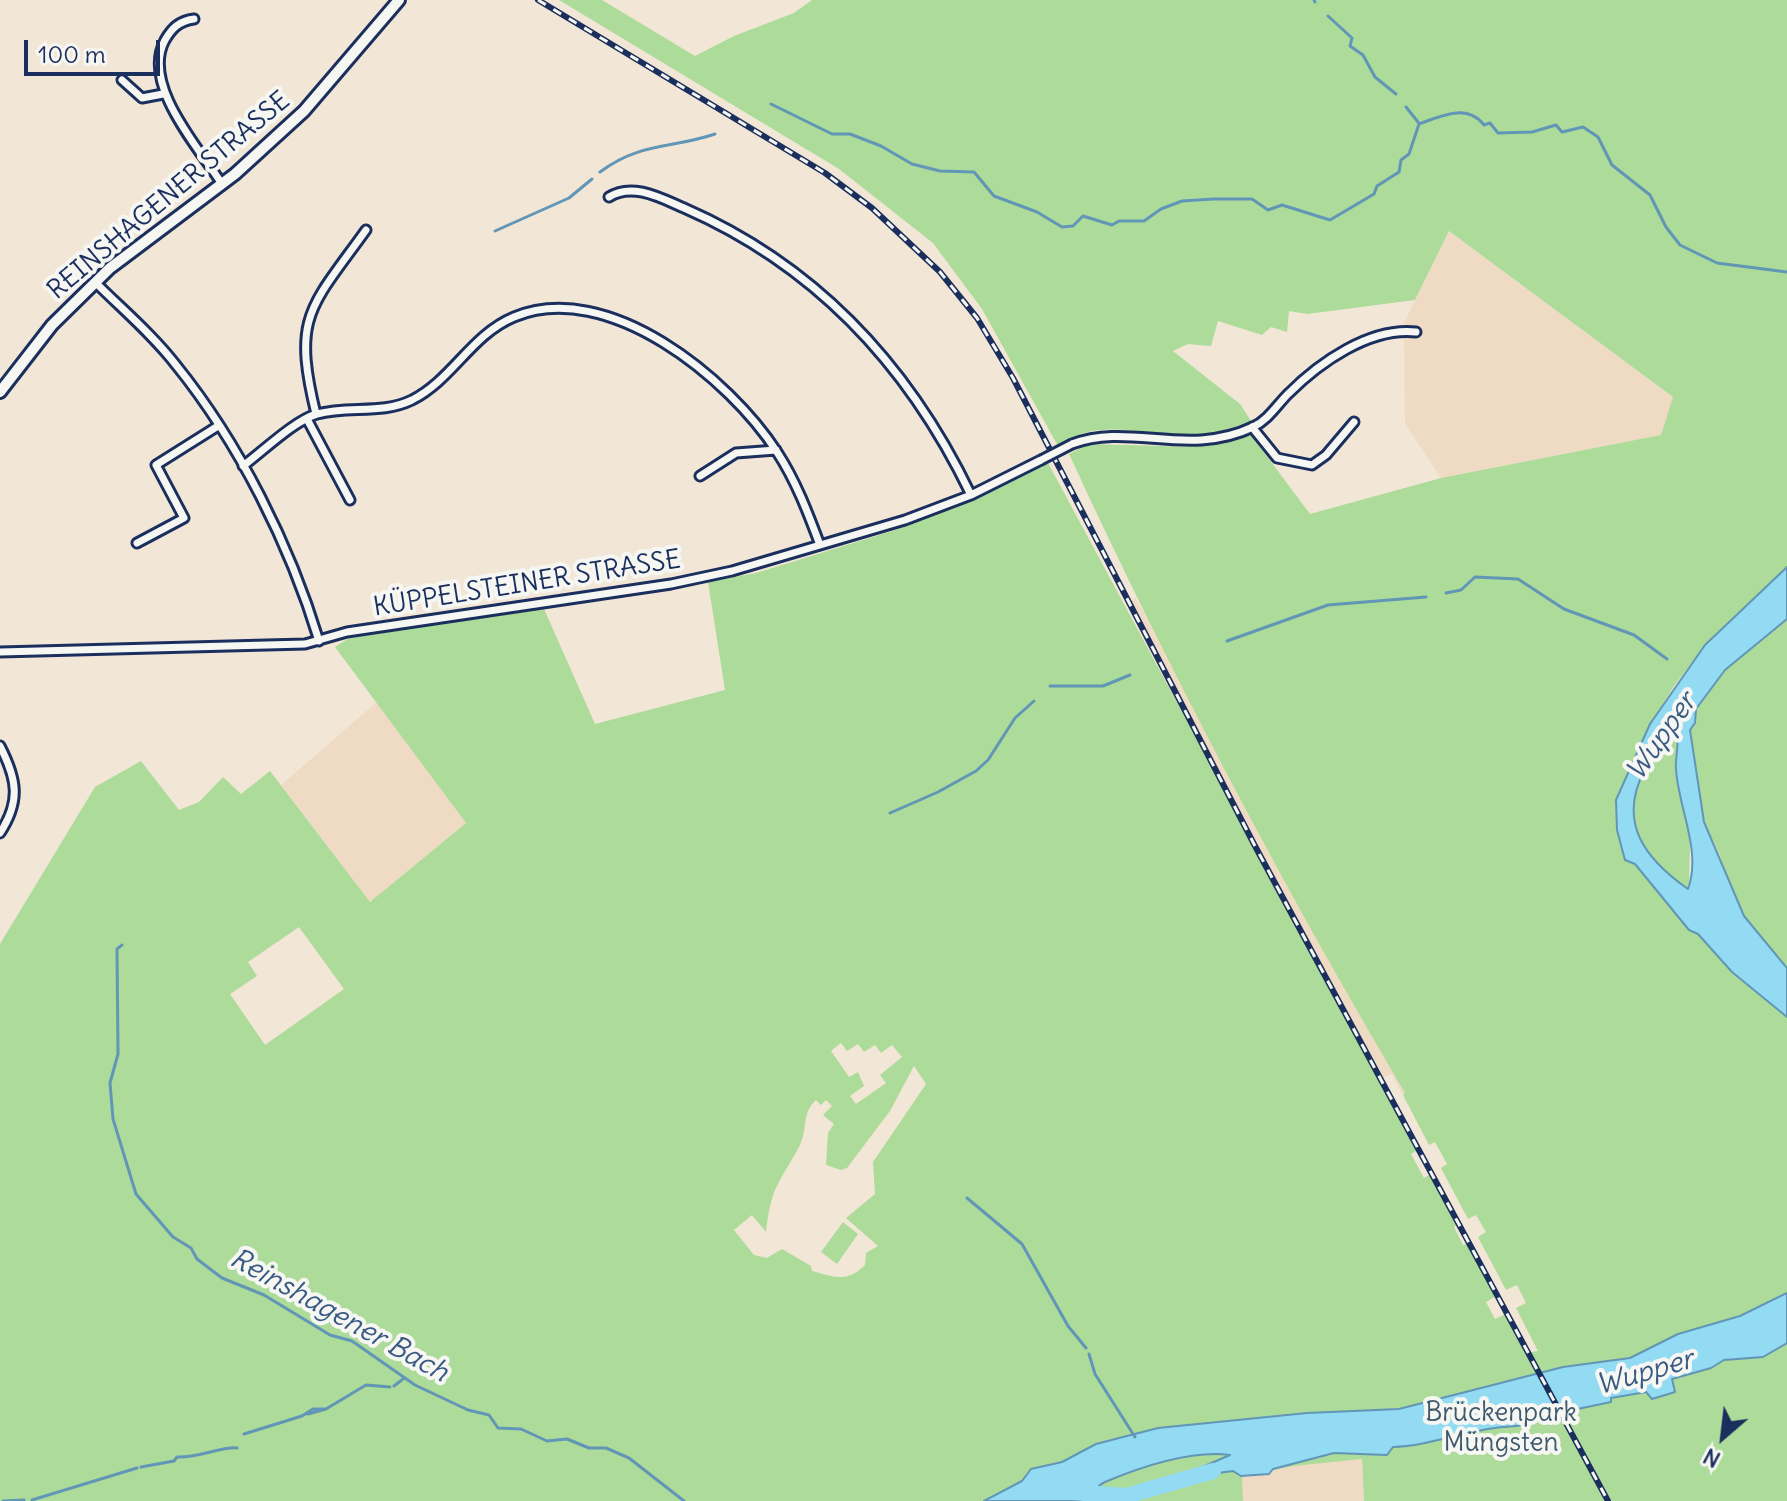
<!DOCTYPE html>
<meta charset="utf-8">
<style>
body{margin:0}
#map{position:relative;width:1787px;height:1501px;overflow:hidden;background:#f2e6d7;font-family:Delius,sans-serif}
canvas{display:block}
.north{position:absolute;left:1683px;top:1397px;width:80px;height:80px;-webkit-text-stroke:6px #f6f6f2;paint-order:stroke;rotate:208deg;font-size:22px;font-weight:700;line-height:32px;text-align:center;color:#1b2f5e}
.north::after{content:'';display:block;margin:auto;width:28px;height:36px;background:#1b2f5e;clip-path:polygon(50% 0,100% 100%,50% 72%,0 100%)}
.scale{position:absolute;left:24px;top:40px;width:136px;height:36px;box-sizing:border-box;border:4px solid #1b2f5e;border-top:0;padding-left:10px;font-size:24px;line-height:28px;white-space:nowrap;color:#1b2f5e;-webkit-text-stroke:6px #f6f6f2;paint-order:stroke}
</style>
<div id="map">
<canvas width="1787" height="1501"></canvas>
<div class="north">N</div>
<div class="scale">100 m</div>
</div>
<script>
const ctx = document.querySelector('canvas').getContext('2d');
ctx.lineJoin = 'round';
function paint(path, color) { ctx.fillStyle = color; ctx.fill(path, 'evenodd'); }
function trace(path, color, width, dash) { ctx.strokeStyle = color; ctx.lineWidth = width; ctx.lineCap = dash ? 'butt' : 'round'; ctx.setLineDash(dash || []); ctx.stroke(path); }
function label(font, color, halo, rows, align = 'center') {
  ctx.font = font + ' Delius,sans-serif'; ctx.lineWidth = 8; ctx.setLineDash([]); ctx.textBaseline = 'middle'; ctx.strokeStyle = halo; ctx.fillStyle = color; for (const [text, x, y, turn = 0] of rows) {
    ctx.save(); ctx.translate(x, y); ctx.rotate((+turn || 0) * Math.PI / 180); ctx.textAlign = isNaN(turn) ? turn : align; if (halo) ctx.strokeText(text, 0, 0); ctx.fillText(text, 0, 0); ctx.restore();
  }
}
paint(new Path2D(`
 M1449,231L1673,397L1662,435L1441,478L1405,424L1404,323Z
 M1136,598L1265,843L1406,1093L1403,1095L1391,1074L1381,1079L1234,814L1126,604Z
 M378,701L466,823L370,902L281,785Z
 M1362,1459L1364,1501H1243L1242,1476L1294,1466Z`), '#efdbc4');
paint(new Path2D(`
 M559,0H602L695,56L734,36L794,13L812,0H1787V567L1705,645L1674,686L1650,724L1616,800L1621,842L1689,930L1698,933L1732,972L1787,1017V1501H1364L1362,1459L1294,1466L1242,1476L1243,1501H0V944L95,787L141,761L179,810L199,802L223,777L241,794L270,771L370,902L466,823L335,647L349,638L544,609L595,724L725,690L708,582L756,573L902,528L1048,463L1418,1150L1411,1154L1424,1178L1431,1174L1458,1224L1454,1227L1463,1245L1468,1243L1496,1296L1486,1302L1495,1319L1506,1314L1526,1353L1538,1351L1516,1308L1526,1303L1517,1285L1506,1290L1478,1237L1486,1232L1476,1215L1468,1219L1441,1168L1447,1164L1435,1142L1429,1145L1403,1095L1405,1093C1283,886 1170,673 1069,454L1088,444L1194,447L1251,435L1310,514L1441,478L1661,435L1673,397L1449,231L1415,300L1307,314L1289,311L1287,332L1271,327L1262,335L1218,321L1211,346L1188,344L1173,351L1240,404L1251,421L1247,423C1232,427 1216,435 1199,436C1151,439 1101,414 1058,446L982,309L933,243L839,169ZM299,927L344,989L265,1045L230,994L257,976L248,962ZM841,1043L847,1051L858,1044L864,1052L875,1045L881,1053L892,1045L902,1057L880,1075L886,1083L856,1104L850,1096L864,1086L858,1072L849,1077L831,1051ZM914,1066L926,1084L873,1162L875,1194L846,1218L878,1246L866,1253L865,1265C847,1283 835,1277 812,1271L811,1266L782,1249L767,1258L754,1255L734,1230L752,1215L766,1232C771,1185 780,1183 800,1145C808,1128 801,1114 816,1100L821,1105L826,1100L832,1106L823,1115L834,1124L828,1133L826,1165L841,1170L847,1168L890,1111Z
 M1787,619V968L1758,937L1735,901L1719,853L1704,822L1690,729L1695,723L1696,709L1725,670Z
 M1672,736H1677L1676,769L1690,837L1689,890C1645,858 1617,823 1645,769C1653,754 1657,744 1672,736Z
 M843,1222L858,1234L837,1264L821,1252Z`), '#addb9a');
const water = new Path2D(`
 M1787,567V619L1725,670L1696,709L1695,723L1690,730L1704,822L1744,916L1787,968V1017L1732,972L1698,934L1689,930L1635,864L1625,860L1617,830L1616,800L1650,724L1705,645ZM1672,736L1677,737C1679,747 1675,758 1676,769C1678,807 1702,851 1688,889C1644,858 1617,822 1645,769C1653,754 1657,744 1672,736Z
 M1787,1293V1343L1763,1357L1724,1360L1711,1368L1672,1379L1675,1392L1652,1399L1646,1392L1611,1398V1402L1539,1417C1531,1426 1515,1426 1503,1427C1466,1430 1430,1446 1393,1447L1387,1455L1334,1453L1273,1469L1269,1474L1241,1476L1233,1471L1195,1476L1193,1471L1230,1455C1191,1450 1141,1467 1105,1482C1094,1487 1091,1499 1076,1501C1047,1501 1013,1501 984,1501L1022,1481L1031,1469L1062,1462L1096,1444L1158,1428L1307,1413L1399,1409L1563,1367L1630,1358L1678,1334L1740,1316Z`);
paint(water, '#92dbf3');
trace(water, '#6296b7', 2);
trace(new Path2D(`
 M1314,0L1315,2
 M1328,16L1352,38L1350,46L1363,55L1375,77L1396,94
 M771,104L832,134H850L881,146L912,164L940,171L974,172L994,196L1037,212L1062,227L1073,226L1083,216L1112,225L1119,221H1144L1161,209L1182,201L1213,199H1252L1268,210L1282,205L1330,220L1374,194L1377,186L1399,172L1401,160L1409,154L1419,124C1441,116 1467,103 1484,125L1490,123L1498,133L1532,132L1556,125L1562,132L1583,127L1598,137L1612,165L1650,195L1666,227L1680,245L1717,263L1787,272
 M1406,107L1418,122
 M600,172C640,142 671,149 715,134
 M495,231L569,198L592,179
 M1446,593L1461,590L1475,577L1518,579L1564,609L1634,635L1667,659
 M1227,641L1328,605L1426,597
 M1050,686H1103L1130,675
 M890,813L938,792L976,771L988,760L1015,718L1034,701
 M122,945L117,949L118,1054L110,1083L113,1119L136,1194L173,1237L191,1248L197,1259L222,1278L264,1295L330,1335L352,1341L415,1385L468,1410L489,1415L498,1428L521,1429L547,1441L567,1439L589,1448H606L629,1458L684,1501
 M967,1198L1022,1244L1068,1326L1086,1348
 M1089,1354L1095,1374L1135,1437
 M394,1386L403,1379
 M308,1414L326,1409
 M244,1434L302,1416L313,1409H326L366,1385L390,1387
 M141,1467L174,1461L177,1457C199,1458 223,1446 237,1448
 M32,1500L137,1468
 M3,1501L24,1500`), '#6296b7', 3);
trace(new Path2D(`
 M1072,1492L1126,1496L1213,1471`), '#92dbf3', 16);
const minor = new Path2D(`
 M194,19C179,21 172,28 165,40C141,84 198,147 222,184
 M122,80L142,98L163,94
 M609,197C632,182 661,198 684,208C817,266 909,366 971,495
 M95,282C122,309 153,335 176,365C239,443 290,545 319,641
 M316,414C292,316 310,308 366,230
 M307,419L350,500
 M1252,427L1277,458L1312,465L1326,455L1354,422
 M1072,444C1130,422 1187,458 1253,427C1268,420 1277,405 1288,394C1320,362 1370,327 1416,332
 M243,466C262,452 295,420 317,414C349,405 381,415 412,400C453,379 471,335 514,317C608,278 730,379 777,452C796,481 808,513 820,545
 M700,476L736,453L776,450
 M137,543L184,518L156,465L218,426
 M0,652L305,644L347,632L671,584L732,571L905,520L971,495L1041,460
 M0,746C17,779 21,801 0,833`);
const secondary = new Path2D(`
 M0,392L52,325L110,268L235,174L304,111L399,0`);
trace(minor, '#1b2f5e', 13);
trace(secondary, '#1b2f5e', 16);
trace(minor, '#f6f6f2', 7);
trace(secondary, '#f6f6f2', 10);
const rail = new Path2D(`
 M538,0L825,173L872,208L940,272L977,318L1013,378L1255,846L1608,1501`);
trace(rail, '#1b2f5e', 6);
trace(rail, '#f6f6f2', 3, [9]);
const minorBridge = new Path2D(`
 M1041,460L1072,444`);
trace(minorBridge, '#1b2f5e', 13, []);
trace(minorBridge, '#f6f6f2', 7);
label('26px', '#1b2f5e', '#f6f6f2', [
 ["REINSHAGENER STRASSE",169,196,-40],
 ["KÜPPELSTEINER STRASSE",527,584,-9]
]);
label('26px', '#405a6d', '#f6f6f2', [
 ["Brückenpark",1501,1414],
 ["Müngsten",1501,1444]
]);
label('italic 28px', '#395a83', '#f6f6f2', [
 ["Wupper",1662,737,-55],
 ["Reinshagener Bach",339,1316,29],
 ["Wupper",1645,1373,-16]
]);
</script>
